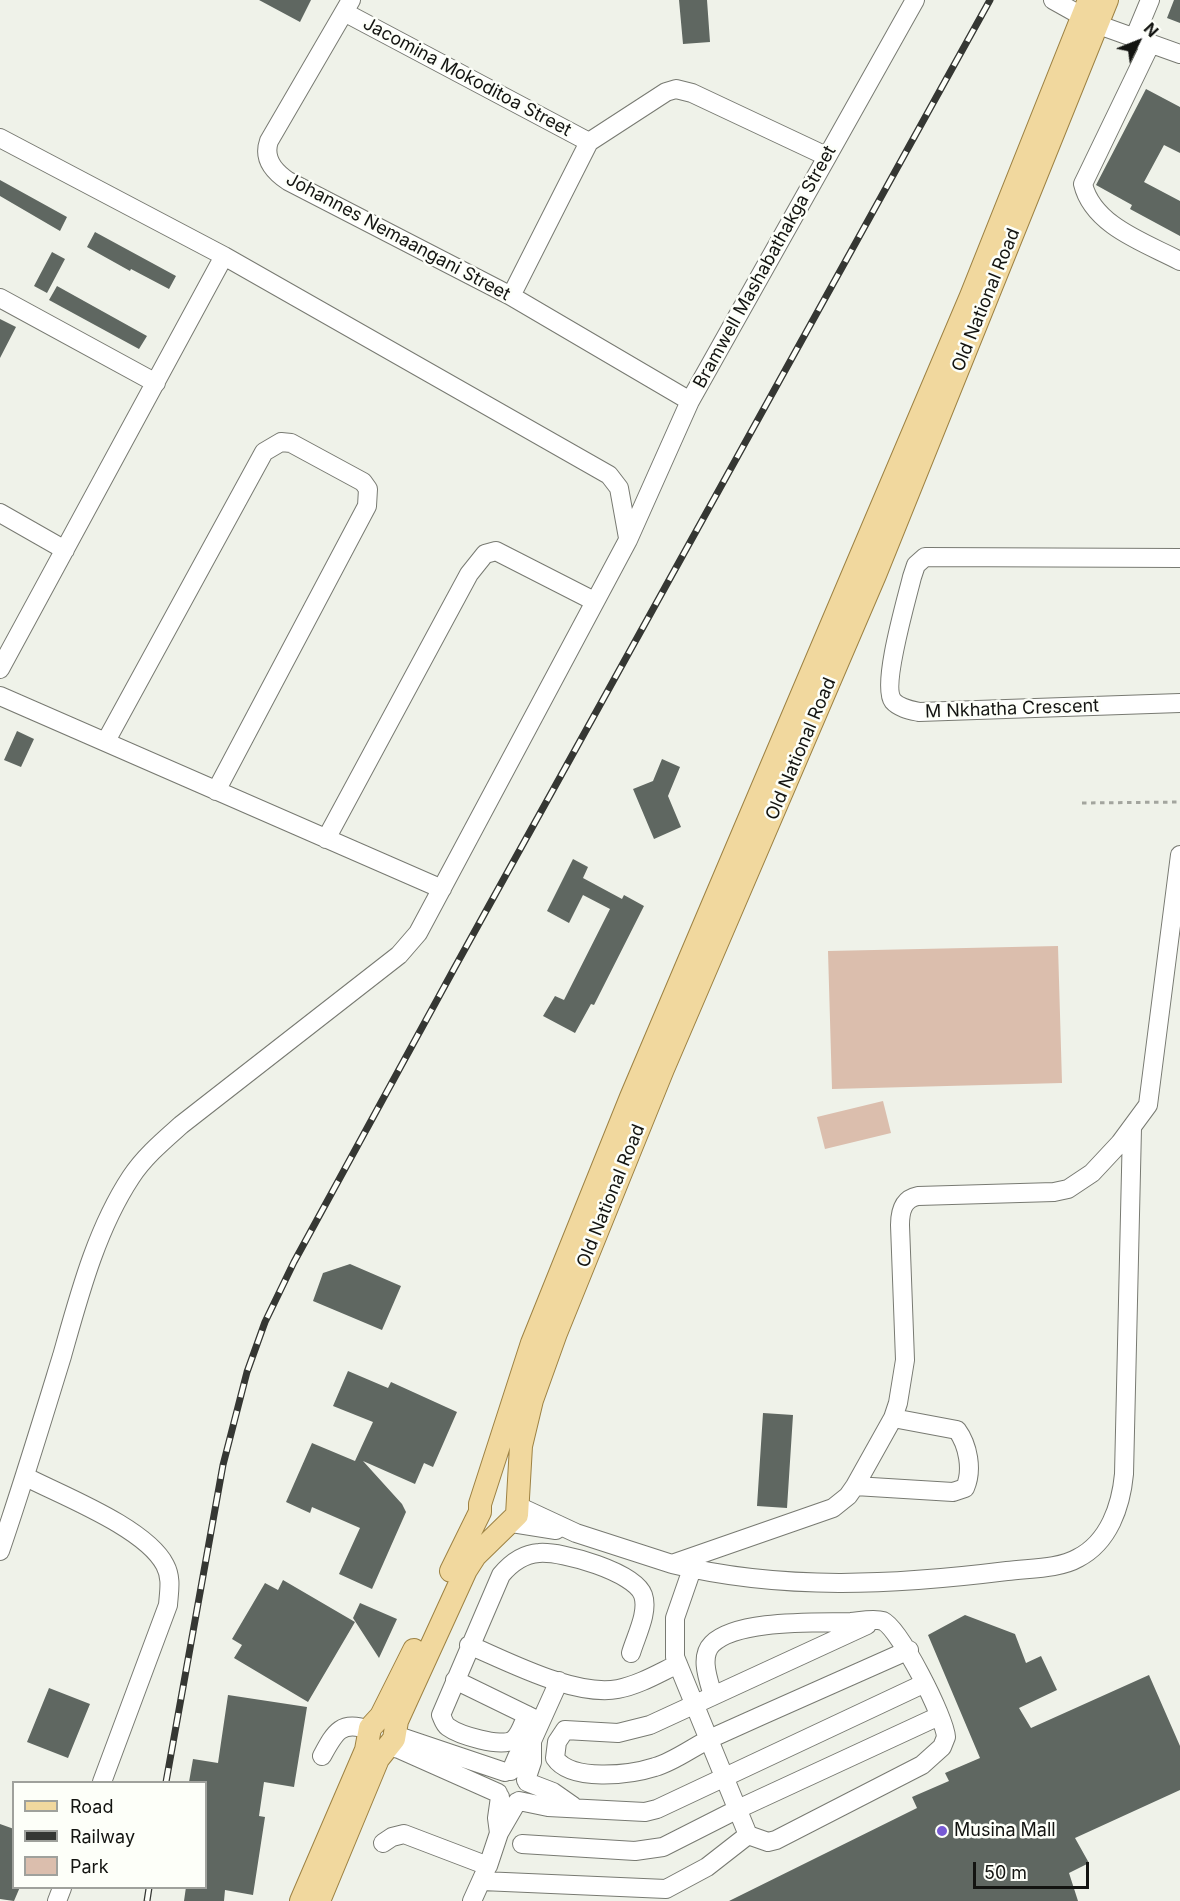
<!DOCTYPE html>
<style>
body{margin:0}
#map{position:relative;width:1180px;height:1901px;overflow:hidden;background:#eff2e9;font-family:Inter,sans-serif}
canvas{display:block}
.legend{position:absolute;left:12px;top:1781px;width:195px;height:108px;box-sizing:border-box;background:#fdfff9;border:2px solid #9fa19c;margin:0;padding:8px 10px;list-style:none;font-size:18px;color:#131411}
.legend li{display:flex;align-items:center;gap:12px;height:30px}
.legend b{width:30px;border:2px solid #9fa19c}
.north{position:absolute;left:1108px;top:12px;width:60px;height:60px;-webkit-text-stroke:4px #fdfff9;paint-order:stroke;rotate:47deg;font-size:16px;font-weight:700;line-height:24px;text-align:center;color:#131411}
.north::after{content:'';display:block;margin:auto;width:21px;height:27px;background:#131411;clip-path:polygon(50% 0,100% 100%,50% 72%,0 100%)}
.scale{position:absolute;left:973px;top:1862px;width:116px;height:27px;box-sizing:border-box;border:3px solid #131411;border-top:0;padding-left:8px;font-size:18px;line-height:21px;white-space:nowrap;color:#131411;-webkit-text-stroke:4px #fdfff9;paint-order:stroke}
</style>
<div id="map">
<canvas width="1180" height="1901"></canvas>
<ul class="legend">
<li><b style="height:8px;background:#f1d89e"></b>Road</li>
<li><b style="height:8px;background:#353733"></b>Railway</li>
<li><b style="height:16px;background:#dbbead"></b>Park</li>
</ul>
<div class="north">N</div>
<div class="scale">50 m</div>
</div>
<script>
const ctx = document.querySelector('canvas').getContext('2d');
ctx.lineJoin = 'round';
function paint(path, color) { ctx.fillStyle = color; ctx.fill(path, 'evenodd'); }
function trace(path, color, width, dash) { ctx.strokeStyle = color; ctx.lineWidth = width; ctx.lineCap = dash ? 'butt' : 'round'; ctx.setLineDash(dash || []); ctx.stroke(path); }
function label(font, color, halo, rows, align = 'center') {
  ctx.font = font + ' Inter,sans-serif'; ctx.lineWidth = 5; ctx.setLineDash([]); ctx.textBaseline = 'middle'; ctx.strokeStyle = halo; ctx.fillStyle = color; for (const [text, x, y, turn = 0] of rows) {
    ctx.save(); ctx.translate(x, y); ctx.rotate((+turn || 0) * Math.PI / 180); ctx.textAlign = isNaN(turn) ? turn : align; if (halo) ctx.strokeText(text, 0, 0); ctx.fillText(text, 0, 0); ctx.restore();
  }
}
paint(new Path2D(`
 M1058,946L1062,1083L832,1089L828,951Z
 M883,1101L891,1133L825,1149L817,1117Z`), '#dbbead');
paint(new Path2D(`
 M259,0H311L300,22Z
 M679,0H707L710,42L683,44Z
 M1174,0H1180V23L1167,18Z
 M1146,89L1180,107V153L1164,145L1144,182L1180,201V236L1130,209L1132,205L1096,185Z
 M0,180L67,217L60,231L0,196Z
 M95,232L176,276L169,289L131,269L130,271L87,247Z
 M52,252L65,259L47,293L34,286Z
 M57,286L147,336L139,349L49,300Z
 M0,319L16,327L0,358Z
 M17,731L34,739L21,767L4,760Z
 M662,759L680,767L668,796L681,827L654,839L633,789L653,781Z
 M573,859L588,867L583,878L622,899L624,895L644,906L594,1005L591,1004L575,1033L543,1016L555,996L564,1000L610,909L583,895L569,923L547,911Z
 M350,1264L401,1286L382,1330L313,1301L323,1273Z
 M348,1371L388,1388L391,1382L457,1412L433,1467L424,1463L415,1484L363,1461L402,1504L406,1512L372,1589L339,1574L360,1528L312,1507L310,1513L286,1502L312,1443L355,1461L366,1437L373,1422L333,1406Z
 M763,1413L793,1415L787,1508L757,1506Z
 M283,1580L355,1622L308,1702L234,1658L242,1645L232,1639L265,1583L278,1590Z
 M360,1603L397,1619L379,1658L353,1618Z
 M965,1615L1015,1634L1026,1663L1041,1656L1057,1690L1019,1708L1031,1728L1149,1675L1180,1746V1790L1075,1838L1089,1863L1069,1873L1078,1901H729L917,1808L912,1797L949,1781L945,1773L980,1758L928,1635Z
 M49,1688L90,1704L68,1758L27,1742Z
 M228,1695L307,1707L294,1787L264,1782L259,1816L265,1817L253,1895L225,1890L224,1901H184L186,1887H206V1782H189L193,1759L218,1763Z
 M0,1824L14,1829V1887H20L14,1901L0,1899Z`), '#5f6761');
const minor = new Path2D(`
 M351,0L269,141C263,158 273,171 288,181L511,296L690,401
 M1053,0L1096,24L1180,54
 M344,12L589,142L511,296
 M1135,36L1150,0
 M1151,43L1083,184C1093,226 1146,243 1180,261
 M0,138L224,256L609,475L619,488L628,538
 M589,142L666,92L676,89L692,93L826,156
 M0,298L156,383
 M0,513L65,550
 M1180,558L925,557L916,565L912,577C907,598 881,686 893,701C899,708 910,710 919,712L1180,703
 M0,669L224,256
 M0,696L442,889
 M106,741L264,452L281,442L291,443L363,482L368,489L367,506L216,791
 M326,839L469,574L485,554L496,551L594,601
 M26,1477C63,1496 146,1528 165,1565C172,1578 169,1591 168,1605L102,1782
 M855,1486L953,1492L965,1488C973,1470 968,1445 957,1430L893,1418
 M518,1506L576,1533L672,1564L833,1508L848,1496L855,1486L893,1418L898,1403L905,1360L900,1225C900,1211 903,1199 918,1196L1054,1192L1068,1189L1092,1173L1120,1143L1148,1105L1180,855
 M512,1523L556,1530
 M0,1551C22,1487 42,1421 62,1356C79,1296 96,1230 131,1177C144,1157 163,1141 181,1125L399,955L418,933L628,540L690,401L915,0
 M672,1564C783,1591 895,1585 1007,1571C1029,1568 1059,1569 1078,1558C1109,1542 1121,1506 1124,1474L1132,1128
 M692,1569L675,1618V1657L748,1835
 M867,1625L650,1725L618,1733L565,1730L557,1742L555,1758C571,1782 630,1775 655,1767C676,1761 695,1745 716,1736C780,1707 844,1679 909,1650
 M469,1645C509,1662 575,1697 618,1689C639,1685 659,1673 678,1664
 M455,1680L537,1720
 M527,1715C523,1723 520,1735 513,1740C501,1748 459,1735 448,1727C444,1724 443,1719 441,1715L501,1575C511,1563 523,1554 539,1553C562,1551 635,1572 643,1595C649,1612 636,1636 631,1653
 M401,1737L505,1772
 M387,1746L399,1749L498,1793
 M322,1756C335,1732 341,1720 369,1730
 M511,1771L517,1757L532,1741
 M526,1780L532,1762V1741L559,1681
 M527,1782L553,1792L573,1806
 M519,1801L548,1807L645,1812L657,1809L923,1684
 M499,1833L497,1818L500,1797
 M383,1843L392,1837L404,1834L488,1866L499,1833L517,1802
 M522,1844L635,1851L663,1847L738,1809L939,1716
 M482,1881L666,1889L707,1867L748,1835L768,1842L776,1840L922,1765L942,1747L946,1737C945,1718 900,1629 883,1621C874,1618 861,1621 851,1622C817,1623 737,1619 712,1644C699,1657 709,1681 713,1696
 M57,1901L62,1888
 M472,1901L486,1870`);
const major = new Path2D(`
 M451,1571L480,1512V1504L532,1343L631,1097L971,296L1089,0
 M301,1901L366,1750L370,1728L381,1716L414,1650
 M319,1901L378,1759L394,1739L397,1721L466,1570L475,1556L517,1515L521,1446L532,1400L556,1333L663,1069L875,575L1107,0`);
trace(minor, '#787a72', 20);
trace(major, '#9d8243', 24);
trace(new Path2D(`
 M1082,803L1180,802`), '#a3a59e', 3, [4.5, 4.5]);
trace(minor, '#fff', 18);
trace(major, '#f1d89e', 22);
const rail = new Path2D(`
 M166,1782L223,1465L247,1372L265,1322L294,1262L455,967L990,0
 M147,1901L149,1888`);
trace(rail, '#353733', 7);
trace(rail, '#fdfff9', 4.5, [14]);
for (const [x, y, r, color] of [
 [942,1831,6,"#775ad4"]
]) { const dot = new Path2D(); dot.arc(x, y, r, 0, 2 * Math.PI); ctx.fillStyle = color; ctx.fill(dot); trace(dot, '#fdfff9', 2); }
label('18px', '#131411', '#fdfff9', [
 ["Jacomina Mokoditoa Street",467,77,28],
 ["Johannes Nemaangani Street",398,237,28],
 ["Bramwell Mashabathakga Street",765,267,-61],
 ["Old National Road",986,300,-68],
 ["M Nkhatha Crescent",1012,709,-2],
 ["Old National Road",801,749,-67],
 ["Old National Road",611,1196,-68]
]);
label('18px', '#131411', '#fdfff9', [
 ["Musina Mall",954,1831]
], 'left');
</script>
